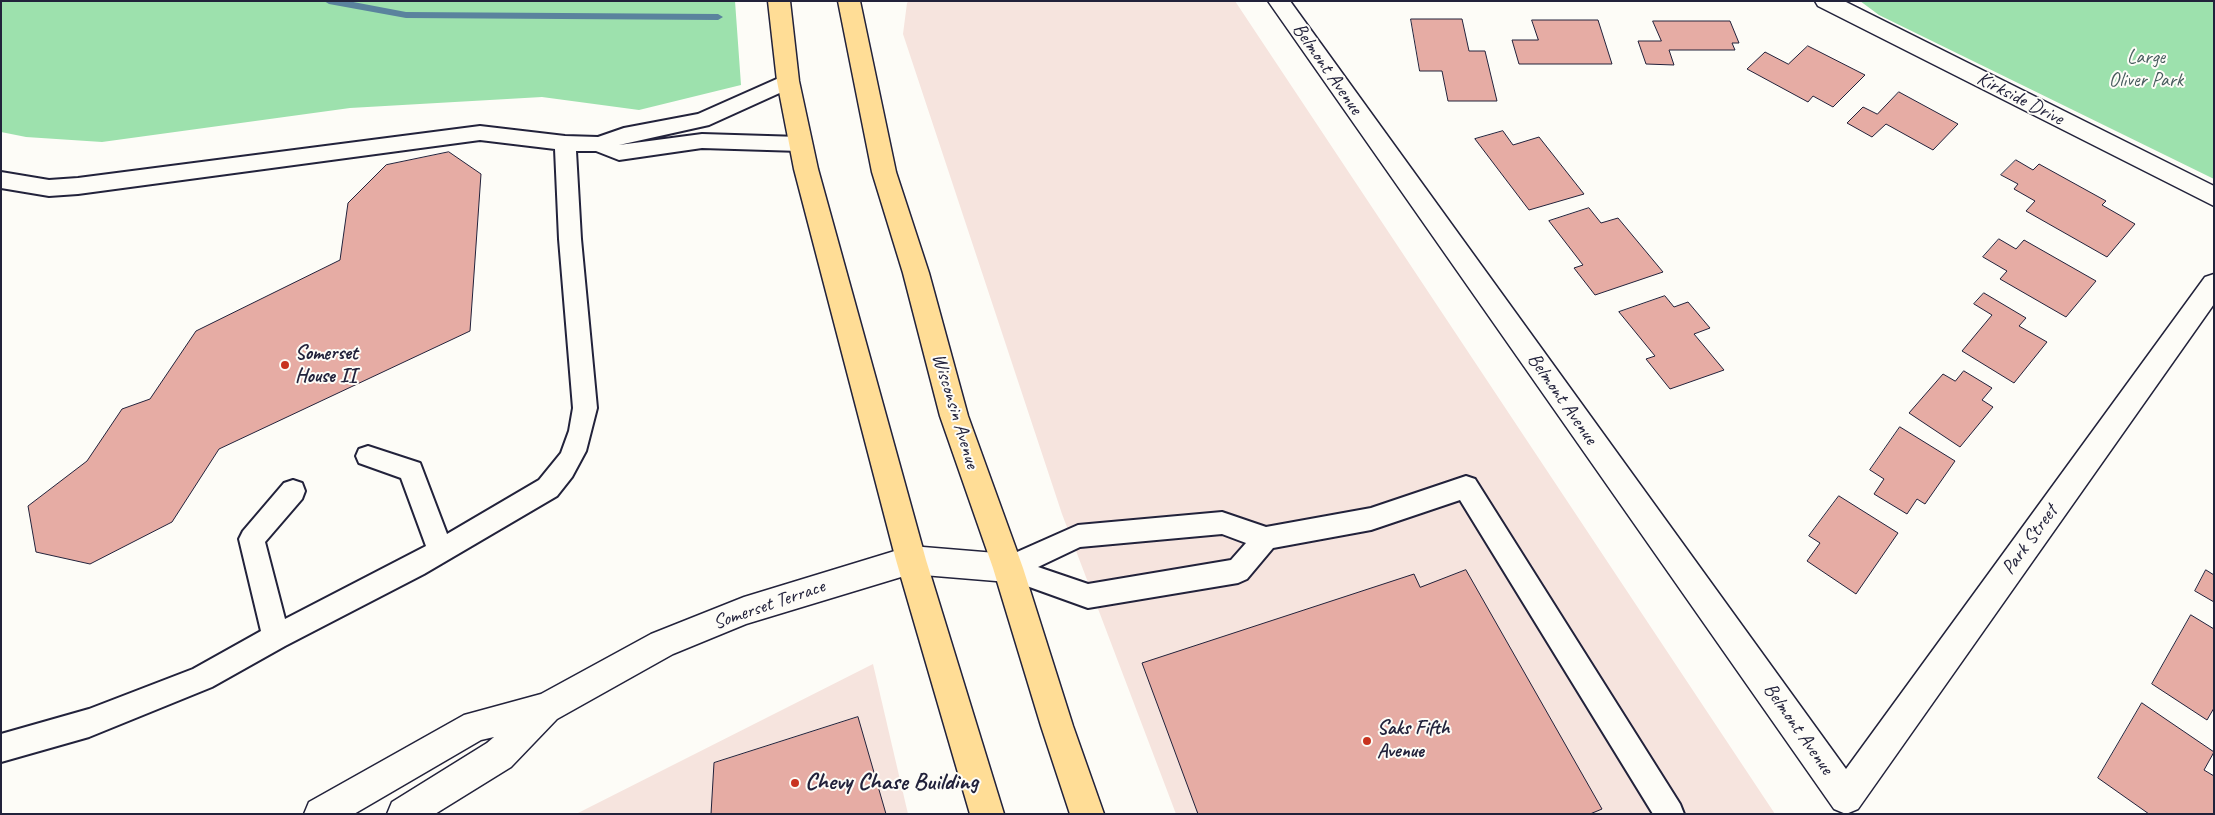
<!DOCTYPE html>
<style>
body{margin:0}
#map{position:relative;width:2215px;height:815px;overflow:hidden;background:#fdfcf7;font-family:Caveat,sans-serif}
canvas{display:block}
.frame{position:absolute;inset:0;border:2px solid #22223b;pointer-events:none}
</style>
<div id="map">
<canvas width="2215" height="815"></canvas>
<div class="frame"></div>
</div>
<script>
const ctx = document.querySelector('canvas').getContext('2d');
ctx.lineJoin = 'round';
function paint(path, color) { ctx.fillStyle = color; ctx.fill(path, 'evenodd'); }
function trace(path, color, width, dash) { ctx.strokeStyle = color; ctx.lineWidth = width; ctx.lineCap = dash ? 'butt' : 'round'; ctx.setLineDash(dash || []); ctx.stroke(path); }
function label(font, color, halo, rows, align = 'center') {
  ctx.font = font + ' Caveat,sans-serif'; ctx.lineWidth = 4; ctx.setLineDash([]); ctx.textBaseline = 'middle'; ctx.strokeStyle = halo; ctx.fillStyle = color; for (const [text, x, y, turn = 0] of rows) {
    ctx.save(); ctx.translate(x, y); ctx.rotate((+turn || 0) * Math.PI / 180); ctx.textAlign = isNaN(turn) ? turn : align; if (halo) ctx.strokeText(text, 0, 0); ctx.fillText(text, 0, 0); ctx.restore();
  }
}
paint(new Path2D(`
 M909,1H1235L1775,814H1176L1062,514L903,34L907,3Z
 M873,664L908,814H576Z`), '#f6e4de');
paint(new Path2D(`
 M1,1H735L741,85L639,110L542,97L350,108L102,142L26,137L1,132Z
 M1860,1H2214V179L1879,15Z`), '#9de1ad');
paint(new Path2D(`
 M324,1H348L406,12L718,14L723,17L718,20L406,18L329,4Z`), '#5a839d');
const building = new Path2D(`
 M1411,19H1462L1469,51H1485L1497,101H1448L1442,71H1420Z
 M1532,20H1598L1612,64H1519L1512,40H1538Z
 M1653,21H1730L1739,43H1732L1735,50H1669L1674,65L1646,64L1638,41H1661Z
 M1808,46L1865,75L1833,107L1813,96L1808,102L1747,69L1765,52L1788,64Z
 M1899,92L1958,124L1933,150L1886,124L1872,137L1847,123L1863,107L1877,114Z
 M1503,131L1513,145L1539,137L1584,194L1529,210L1475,139Z
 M449,152L481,174L470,331L219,449L172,522L90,564L36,552L28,506L87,461L122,409L150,399L196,331L340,260L348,203L386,165Z
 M2016,160L2033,170L2039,164L2106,201L2102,205L2135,224L2107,257L2026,211L2035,201L2014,189L2018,184L2001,175Z
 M1589,208L1601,223L1618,218L1663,272L1595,295L1574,268L1583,265L1549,221Z
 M1999,239L2016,249L2024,240L2096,281L2066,317L2000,279L2007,271L1983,257Z
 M1984,293L2026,318L2019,326L2047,342L2014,383L1962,351L1992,315L1974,304Z
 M1665,296L1674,307L1688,302L1710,328L1694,334L1724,370L1670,389L1646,359L1655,356L1619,312Z
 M1964,371L1992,388L1982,400L1993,407L1960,447L1909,413L1943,374L1955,381Z
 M1900,427L1955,461L1925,504L1917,499L1907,514L1874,494L1884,479L1870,470Z
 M1839,496L1898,533L1856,594L1807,561L1820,543L1809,536Z
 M1466,570L1602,809L1590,814H1198L1142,663L1414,574L1420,587Z
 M2206,570L2214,575V602L2195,591Z
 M2191,615L2214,629V708L2207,720L2152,684Z
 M2142,703L2214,752L2204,770L2214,776V814H2149L2098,778Z
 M858,717L886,814H711L714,763Z`);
paint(building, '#e6aca4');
trace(building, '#22223b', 1);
const service = new Path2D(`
 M788,74L795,76L798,81L795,86L709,125L619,145L702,134L800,137L807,139L810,144L807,149L800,151L702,148L619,160L596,151H576L581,239L597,408L586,451L572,477L557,496L424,574L285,646L212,687L89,737L1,762V734L89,709L193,669L261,631L239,539L243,531L284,483L293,480L302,483L305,491L302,499L265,542L285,619L426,546L401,478L359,463L356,456L359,449L368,446L420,463L447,534L539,480L561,453L569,431L573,408L559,239L555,149L480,140L78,194L49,196L1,188V172L49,180L78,178L480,126L565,136L598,137L624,128L698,114Z
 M1466,476L1475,479L1680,804L1684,814H1653L1460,500L1371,530L1273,548L1247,579L1238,583L1088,608L999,576L995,568L999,560L1078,525L1222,512L1266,527L1371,508ZM1222,534L1246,543L1231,560L1088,584L1038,567L1080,547Z`);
const minor = new Path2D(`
 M1268,1H1290L1846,769L2205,277L2214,274V304L1858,809L1846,814L1834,809Z
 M1815,1H1844L2214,186V206L1818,6Z
 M911,546L1008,554L1019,558L1023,568L1019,578L1008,582L911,574L746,624L673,654L557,719L511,767L435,814H387L392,802L487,743L494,737L481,740L354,814H304L309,802L464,715L541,694L651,634L744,597Z`);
const primary = new Path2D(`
 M768,1H790L799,81L818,169L926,560L1004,814H970L896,560L794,169L777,81Z
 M838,1H860L896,172L929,273L968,416L1023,568L1073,726L1104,814H1070L1041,726L993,568L940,416L903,273L872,172Z`);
trace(service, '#22223b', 4);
trace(minor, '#22223b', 3);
trace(primary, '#22223b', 3);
paint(service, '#fdfcf7');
paint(minor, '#fdfcf7');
paint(primary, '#ffdd96');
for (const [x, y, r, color] of [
 [285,365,5,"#c8321e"],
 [1367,741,5,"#c8321e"],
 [795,783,5,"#c8321e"]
]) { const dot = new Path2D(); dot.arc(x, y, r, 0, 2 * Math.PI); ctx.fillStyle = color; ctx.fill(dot); trace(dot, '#fdfcf7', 2); }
label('20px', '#475b5d', '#fdfcf7', [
 ["Large",2146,58],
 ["Oliver Park",2146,81]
]);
label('20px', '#22223b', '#fdfcf7', [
 ["Belmont Avenue",1327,69,55],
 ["Kirkside Drive",2020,99,27],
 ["Belmont Avenue",1562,399,55],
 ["Wisconsin Avenue",955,411,73],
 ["Park Street",2030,540,-54],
 ["Somerset Terrace",769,605,-19],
 ["Belmont Avenue",1798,729,55]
]);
label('bold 20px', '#22223b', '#fdfcf7', [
 ["Somerset",295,354],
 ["House II",295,377],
 ["Saks Fifth",1377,729],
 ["Avenue",1377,752]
], 'left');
label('bold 24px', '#22223b', '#fdfcf7', [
 ["Chevy Chase Building",805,783]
], 'left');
</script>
